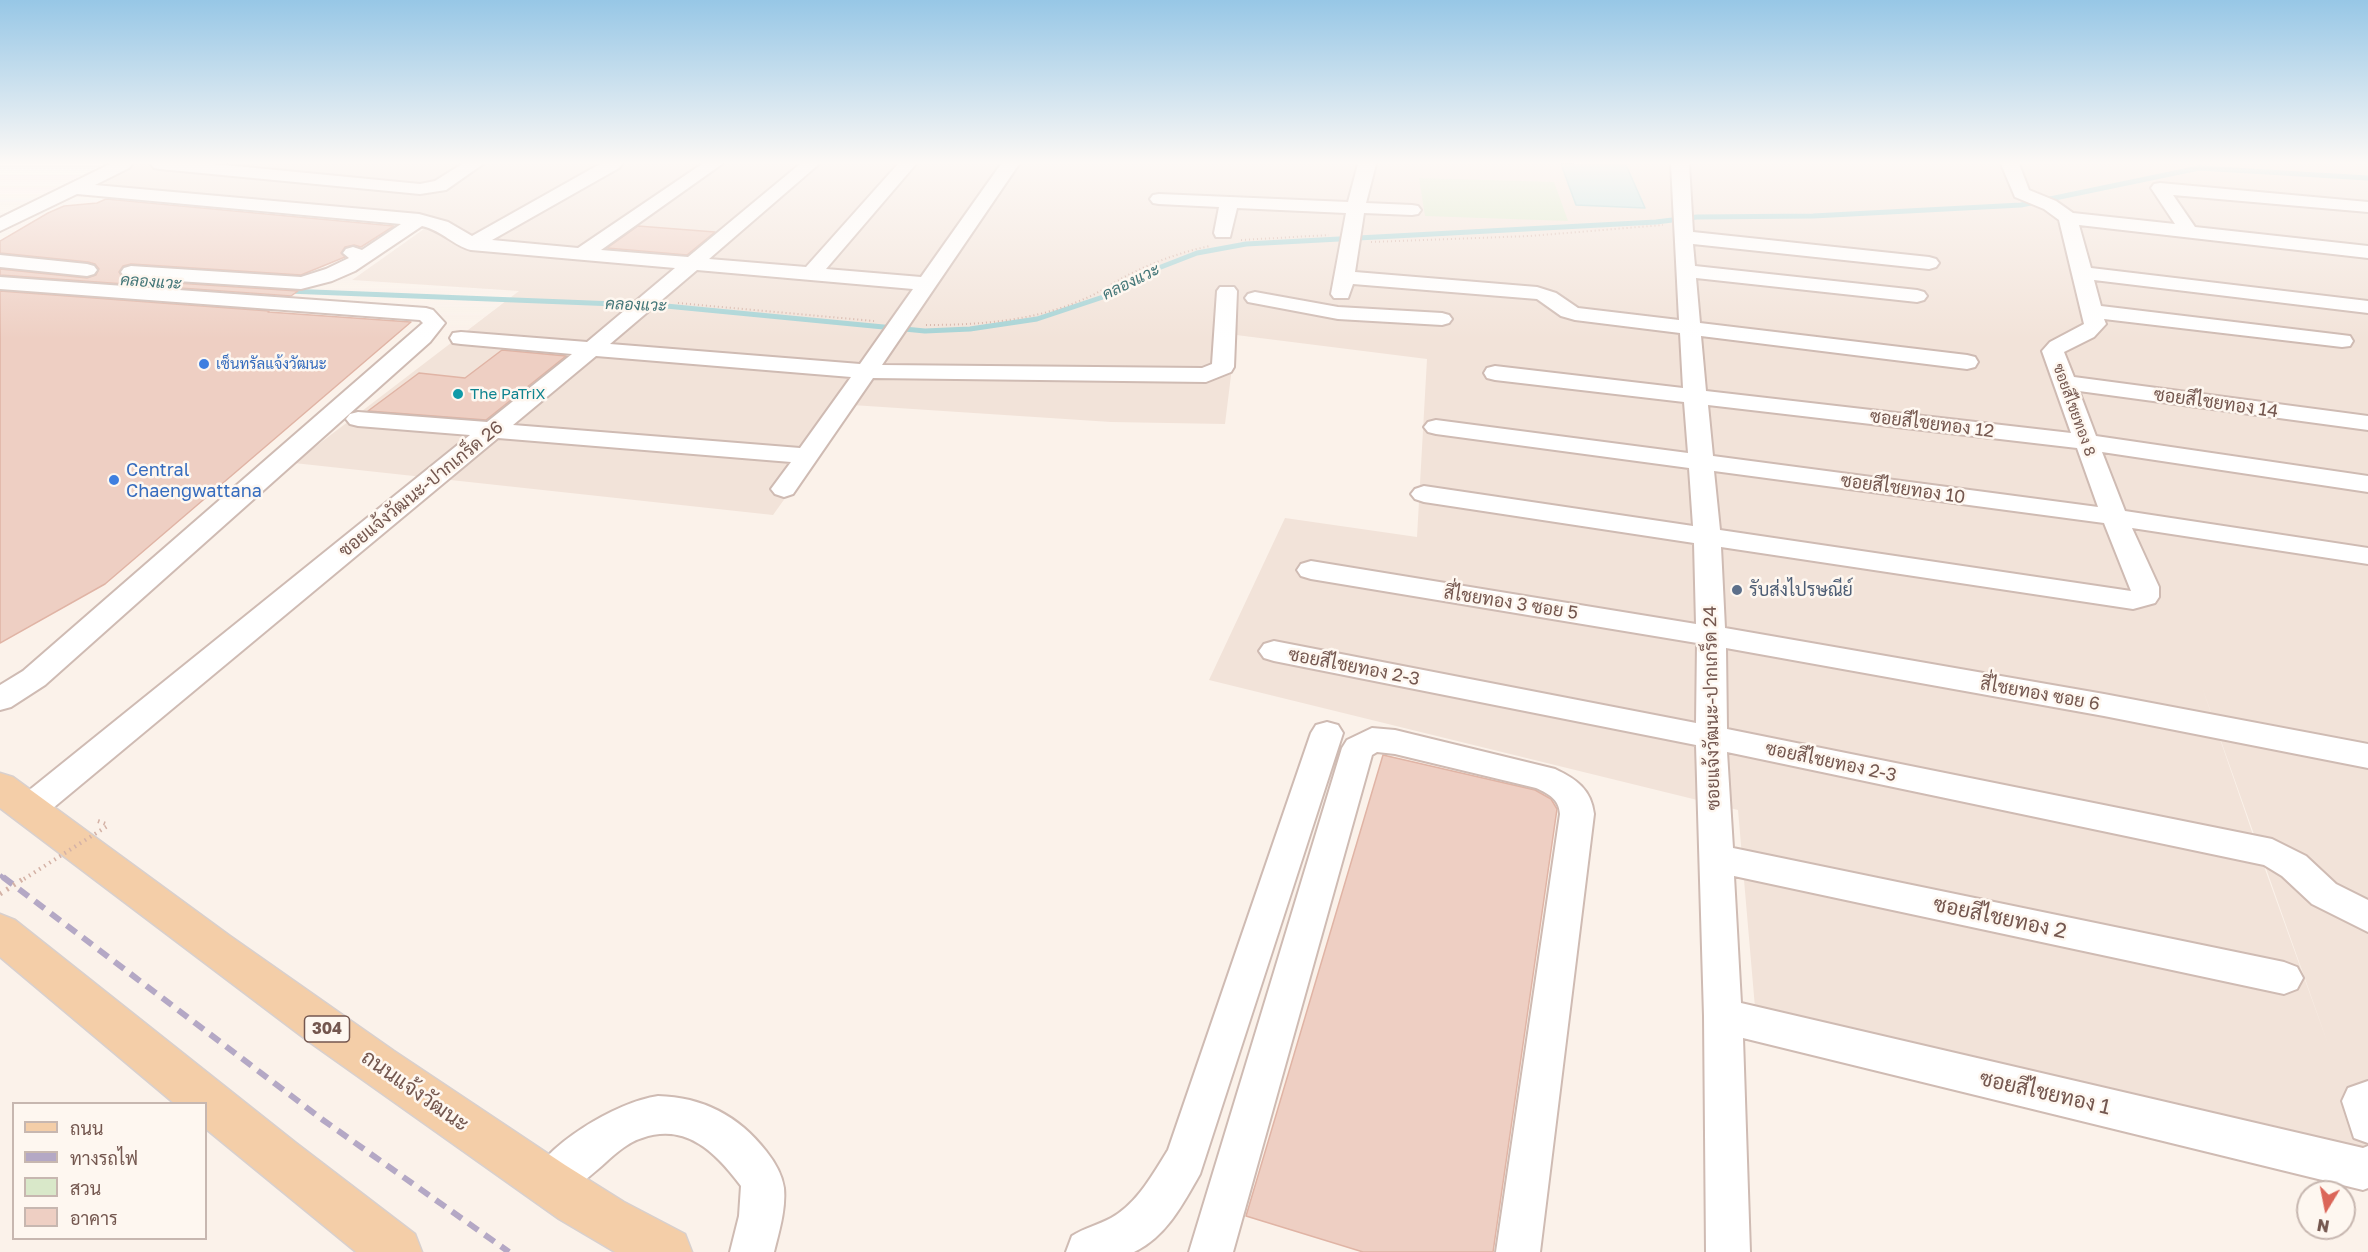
<!DOCTYPE html>
<meta charset="utf-8">
<style>
body{margin:0}
#map{position:relative;width:2368px;height:1252px;overflow:hidden;background:#fbf2ea;font-family:"Golos Text",Sarabun,sans-serif}
canvas{display:block}
.legend{position:absolute;left:12px;top:1102px;width:195px;height:138px;box-sizing:border-box;background:#fef7f0;border:2px solid #c7b7b0;margin:0;padding:8px 10px;list-style:none;font-size:18px;color:#74574f}
.legend li{display:flex;align-items:center;gap:12px;height:30px}
.legend b{width:30px;border:2px solid #c7b7b0}
.north{position:absolute;left:2296px;top:1180px;width:60px;height:60px;box-sizing:border-box;background:#fef7f0;border:2px solid #c7b7b0;border-radius:50%;rotate:190deg;font-size:16px;font-weight:700;line-height:24px;text-align:center;color:#74574f}
.north::after{content:'';display:block;margin:auto;width:21px;height:27px;background:#db6659;clip-path:polygon(50% 0,100% 100%,50% 72%,0 100%)}
</style>
<div id="map">
<canvas width="2368" height="1252"></canvas>
<ul class="legend">
<li><b style="height:8px;background:#f4cea8"></b>ถนน</li>
<li><b style="height:8px;background:#b4a8c5"></b>ทางรถไฟ</li>
<li><b style="height:16px;background:#d9e8c9"></b>สวน</li>
<li><b style="height:16px;background:#eecfc3"></b>อาคาร</li>
</ul>
<div class="north">N</div>
</div>
<script>
const ctx = document.querySelector('canvas').getContext('2d');
ctx.lineJoin = 'round';
function paint(path, color) { ctx.fillStyle = color; ctx.fill(path, 'evenodd'); }
function trace(path, color, width, dash) { ctx.strokeStyle = color; ctx.lineWidth = width; ctx.lineCap = dash ? 'butt' : 'round'; ctx.setLineDash(dash || []); ctx.stroke(path); }
function label(font, color, halo, rows, align = 'center') {
  ctx.font = font + ' "Golos Text",Sarabun,sans-serif'; ctx.lineWidth = 5; ctx.setLineDash([]); ctx.textBaseline = 'middle'; ctx.strokeStyle = halo; ctx.fillStyle = color; for (const [text, x, y, turn = 0] of rows) {
    ctx.save(); ctx.translate(x, y); ctx.rotate((+turn || 0) * Math.PI / 180); ctx.textAlign = isNaN(turn) ? turn : align; if (halo) ctx.strokeText(text, 0, 0); ctx.fillText(text, 0, 0); ctx.restore();
  }
}
paint(new Path2D(`
 M134,164H2368V1164L1757,1031L1738,810L1209,680L1285,518L1417,537L1427,359L1236,335L1225,424L1111,422L852,405L773,515L294,463L519,291L352,280L438,219L92,186ZM2202,687L2328,1044L2261,858Z`), '#f2e3d9');
paint(new Path2D(`
 M1419,178L1554,182L1568,221L1425,216Z`), '#d9e8c9');
const water = new Path2D(`
 M1561,164L1626,165L1645,208L1576,205Z`);
paint(water, '#bfe3e4');
trace(water, '#a6d3d5', 1.5);
trace(new Path2D(`
 M288,291L666,306L925,331L970,329L1037,319L1103,297L1143,274L1197,253L1246,244L1656,222L1697,217L1813,216L2021,205L2199,168L2368,178`), '#a6d3d5', 5);
const building = new Path2D(`
 M106,199L394,226L361,247L354,245L345,247L341,253L345,257L301,275L131,264L123,266L119,272L123,278L131,280L298,291L291,296L0,275V269L87,278L96,275L99,269L95,264L88,262L0,253V241L48,213L64,206L97,203Z
 M638,226L715,232L687,255L607,248Z
 M0,291L269,311L268,312L411,322L105,584L0,643Z
 M502,350L566,356L486,420L368,411L419,373L465,378Z
 M1383,755L1535,790L1551,799L1557,809L1493,1252H1363L1246,1216Z`);
paint(building, '#eecfc3');
trace(building, '#e0b4a5', 1.5);
const minor = new Path2D(`
 M110,164H132L129,168L95,185L419,214L448,222L472,236L600,164H622L619,168L492,240L578,248L702,164H722L601,250L688,257L800,164H819L709,259L806,267L898,164H916L826,269L921,277L1001,164H1019L882,365L1202,368L1212,364L1217,291L1220,287H1234L1237,291L1234,367L1231,372L1206,382L873,378L793,494L784,497L775,494L771,489L791,462L498,438L41,818L29,822L17,818L13,809L17,800L470,435L358,426L350,424L346,419L350,414L358,412L487,422L572,354L461,344L453,343L450,338L453,333L461,332L587,342L675,268L471,250C454,246 443,231 422,226L355,271L332,281L301,289L131,278L124,276L121,272L124,268L131,266L301,277L326,269L349,258L343,253L346,249L353,247L362,250L401,224L77,194L0,231V218ZM697,270L913,289L860,364L610,344ZM596,356L851,377L800,448L513,425Z
 M151,164H214L420,184L435,181L462,164H483L446,190L420,194L160,169L154,168Z
 M1358,164H1376L1366,203L1412,205L1418,206L1421,210L1418,214L1412,215L1364,213L1355,272L1537,287L1556,293L1578,308L1679,320L1671,164H1689L1693,232L1929,257L1936,259L1939,263L1936,267L1929,269L1693,244L1695,266L1917,290L1924,292L1927,296L1924,300L1917,302L1696,278L1700,323L1967,355L1975,357L1978,362L1975,367L1967,369L1701,336L1706,391L2071,433L2042,351L2050,342L2084,324L2059,220L2044,209L2015,197L2001,164H2019L2029,190L2056,201L2073,213L2175,224L2151,188L2154,184L2160,183L2368,202V212L2173,195L2195,227L2368,246V258L2079,225L2091,268L2368,301V313L2094,280L2101,306L2342,335L2350,336L2353,341L2350,346L2342,347L2104,319L2106,324L2094,337L2064,352L2074,377L2368,416V430L2079,391L2096,436L2368,476V492L2102,452L2125,511L2368,548V564L2132,528L2159,587V597L2155,603L2133,609L1721,547L1725,628L2104,694L2368,744V768L2104,716L1726,648L1727,729L2272,839L2306,856L2336,884L2368,900V932L2312,904L2282,876L2264,865L1727,752L1733,848L2284,962L2297,967L2303,978L2297,989L2284,994L1734,876L1741,1003L2363,1148L2368,1146V1188L2363,1190L1743,1038L1750,1252H1706L1704,1016L1696,745L1274,661L1264,658L1259,651L1264,644L1274,641L1696,723L1697,643L1311,579L1301,576L1297,570L1301,564L1311,561L1696,624L1694,543L1424,502L1415,499L1411,494L1415,489L1424,486L1693,526L1689,468L1436,434L1428,432L1424,427L1428,422L1436,420L1688,453L1684,402L1495,380L1487,378L1484,373L1487,368L1495,366L1683,388L1680,333L1575,320L1561,316L1537,299L1353,284L1348,298H1334L1331,294L1346,213L1237,208L1230,237H1216L1214,233L1219,207L1159,204L1153,203L1150,199L1153,195L1159,194L1348,202ZM1708,405L2077,448L2098,507L1713,456ZM1714,471L2104,523L2131,591L1720,530Z
 M0,255L87,264L94,266L97,270L94,274L87,276L0,267Z
 M0,277L426,308L433,310L445,323L430,342L45,685L11,707L0,710V685L23,671L423,323L420,320L0,289Z
 M1255,292L1338,307L1442,313L1449,315L1452,319L1449,323L1442,325L1338,319L1248,302L1245,298L1248,294Z
 M1327,722L1338,725L1343,733L1200,1174C1183,1204 1166,1237 1134,1252H1066L1072,1236C1084,1228 1098,1225 1111,1218C1137,1204 1153,1174 1168,1150L1311,733L1316,725Z
 M1372,728L1395,730L1555,769C1576,779 1591,789 1594,814L1540,1252H1496L1560,814C1559,799 1549,794 1536,788L1395,754L1377,752L1372,755L1233,1252H1189L1342,748L1347,740Z
 M2368,1081V1143L2354,1138L2342,1101L2348,1088Z
 M658,1096C702,1097 739,1116 766,1151C774,1161 782,1174 784,1188C786,1209 779,1232 774,1252H730L739,1216L741,1186C717,1154 687,1122 642,1138C625,1143 610,1159 597,1170C581,1183 568,1197 549,1205L534,1199L528,1184C544,1145 616,1102 658,1096Z`);
const major = new Path2D(`
 M0,773L13,777L230,936L394,1051L565,1165L624,1202L685,1234L692,1252H615L559,1219L308,1041L0,808Z
 M0,914L15,920L296,1143L415,1234L422,1252H356L206,1129V1104H175L0,957Z`);
trace(minor, '#cfbbb3', 4);
trace(major, '#d8d0ce', 3);
trace(new Path2D(`
 M1241,240L1329,235
 M1371,242L1530,236L1663,225
 M678,303L874,321
 M926,325C979,325 1035,321 1084,299C1099,293 1113,283 1128,275C1154,262 1181,252 1210,246`), '#d4b2a6', 2, [1, 3]);
trace(new Path2D(`
 M98,821L109,825`), '#d4b2a6', 4, [1.5, 4.5]);
paint(minor, '#fff');
paint(major, '#f4cea8');
trace(new Path2D(`
 M0,875L5,879`), '#b4a8c5', 4.5, [10, 7]);
trace(new Path2D(`
 M3,877L323,1120L509,1252`), '#b4a8c5', 6, [12, 8]);
trace(new Path2D(`
 M24,879L109,825`), '#d4b2a6', 4, [1.5, 4.5]);
trace(new Path2D(`
 M0,894L26,877`), '#d4b2a6', 5, [2, 6]);
const sky = ctx.createLinearGradient(0, 0, 0, 339);
sky.addColorStop(0, '#97c7e6');
sky.addColorStop(0.48, '#fdf9f6');
sky.addColorStop(1, '#fdf9f600');
ctx.fillStyle = sky;
ctx.fillRect(0, 0, 2368, 339);
for (const [x, y, r, color] of [
 [204,364,6,"#3f7fe0"],
 [458,394,6,"#0f9aa8"],
 [114,480,6,"#3f7fe0"],
 [1737,590,6,"#5c6f8a"]
]) { const dot = new Path2D(); dot.arc(x, y, r, 0, 2 * Math.PI); ctx.fillStyle = color; ctx.fill(dot); trace(dot, '#fef7f0', 2); }
label('15px', '#366cbe', '#fef7f0', [
 ["เซ็นทรัลแจ้งวัฒนะ",216,364]
], 'left');
label('15px', '#0d838f', '#fef7f0', [
 ["The PaTriX",470,394]
], 'left');
label('15px', '#74574f', '#fef7f0', [
 ["ซอยสีไชยทอง 8",2074,410,70]
]);
label('italic 16px', '#437678', '#fef7f0', [
 ["คลองแวะ",151,282,4],
 ["คลองแวะ",1131,282,-26],
 ["คลองแวะ",636,305,2]
]);
for (const [x, y, w] of [
 [327,1029,45]
]) { const box = new Path2D(); box.roundRect(x - w / 2, y - 13, w, 26, 4.5); ctx.fillStyle = '#fef7f0'; ctx.fill(box); trace(box, '#74574f', 1.5); }
label('bold 16px', '#74574f', null, [
 ["304",327,1029]
]);
label('18px', '#74574f', '#fef7f0', [
 ["ซอยสีไชยทอง 14",2216,403,8],
 ["ซอยสีไชยทอง 12",1932,424,7],
 ["ซอยแจ้งวัฒนะ-ปากเกร็ด 26",421,489,-39],
 ["ซอยสีไชยทอง 10",1903,489,8],
 ["สี่ไชยทอง 3 ซอย 5",1511,603,9],
 ["ซอยสีไชยทอง 2-3",1354,667,11],
 ["สี่ไชยทอง ซอย 6",2040,694,10],
 ["ซอยแจ้งวัฒนะ-ปากเกร็ด 24",1712,708,-91],
 ["ซอยสีไชยทอง 2-3",1831,762,12]
]);
label('18px', '#366cbe', '#fef7f0', [
 ["Central",126,470],
 ["Chaengwattana",126,491]
], 'left');
label('18px', '#4e5e75', '#fef7f0', [
 ["รับส่งไปรษณีย์",1749,590]
], 'left');
label('21px', '#74574f', '#fef7f0', [
 ["ซอยสีไชยทอง 2",2000,918,12],
 ["ถนนแจ้งวัฒนะ",415,1091,35],
 ["ซอยสีไชยทอง 1",2045,1093,13]
]);
</script>
